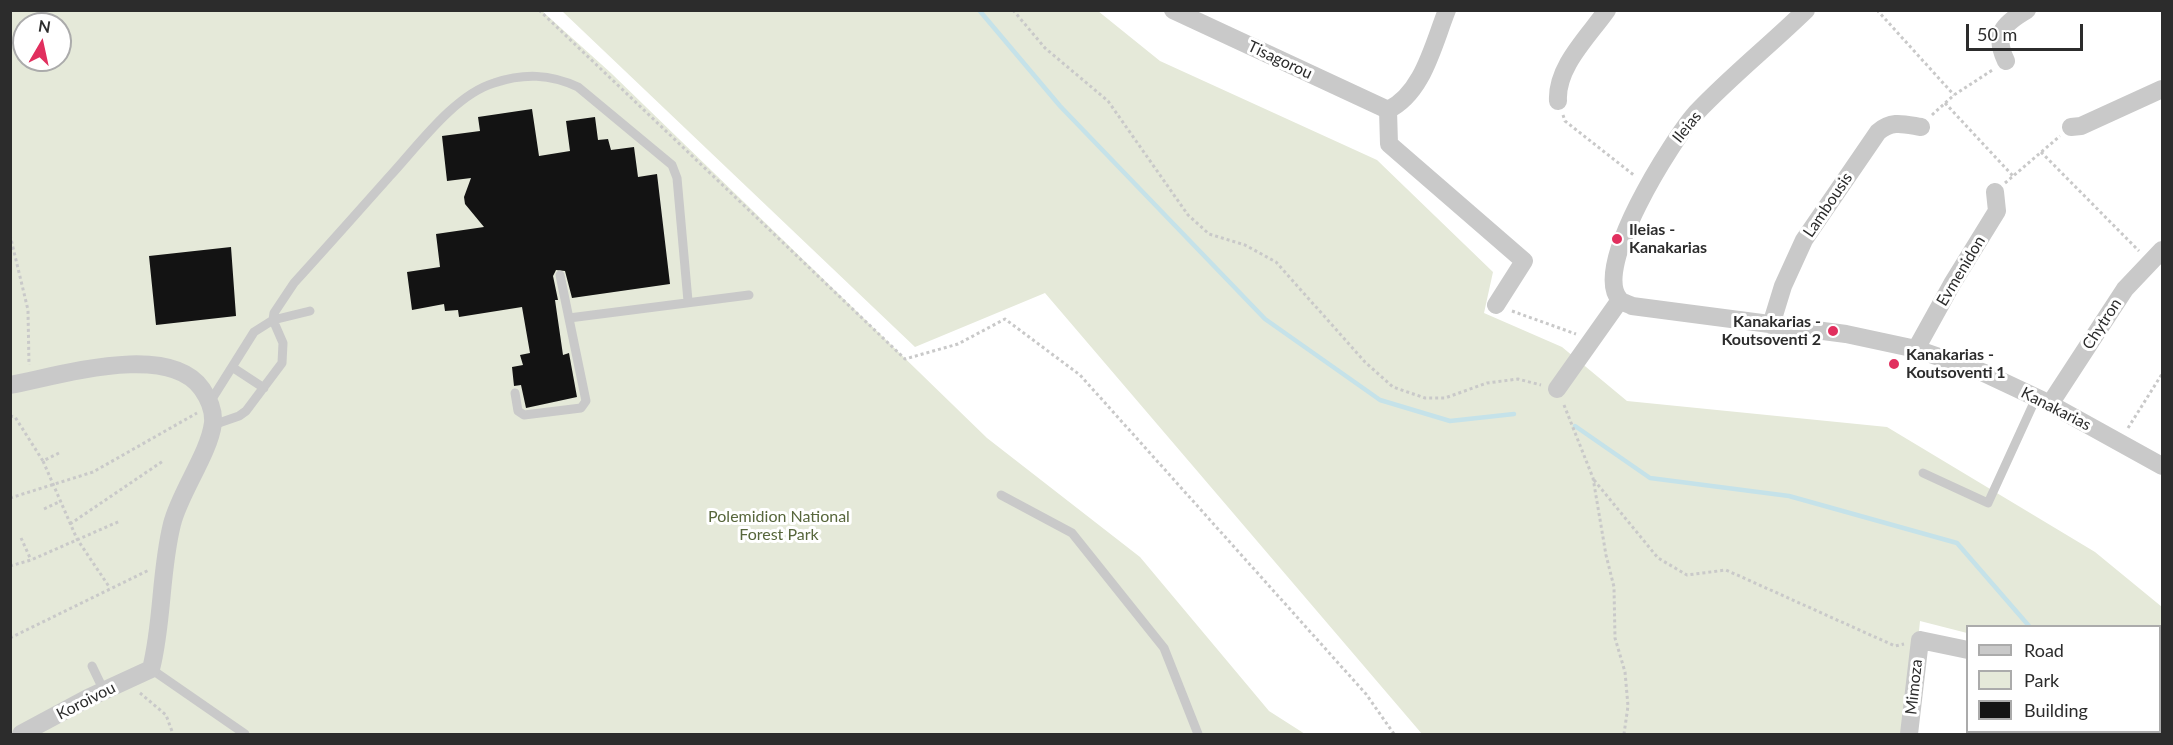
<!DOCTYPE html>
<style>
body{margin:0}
#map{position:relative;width:2173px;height:745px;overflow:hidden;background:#fff;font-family:Lato,sans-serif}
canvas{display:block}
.frame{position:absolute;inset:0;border:12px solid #2c2c2c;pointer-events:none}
.legend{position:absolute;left:1966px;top:625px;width:195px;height:108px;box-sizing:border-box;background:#fff;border:2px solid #ababab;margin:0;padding:8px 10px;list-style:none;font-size:18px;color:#2c2c2c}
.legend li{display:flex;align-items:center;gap:12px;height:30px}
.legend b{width:30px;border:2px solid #ababab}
.north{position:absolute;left:12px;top:12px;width:60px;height:60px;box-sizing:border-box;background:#fff;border:2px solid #ababab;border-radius:50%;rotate:9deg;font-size:16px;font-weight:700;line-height:24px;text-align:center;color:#2c2c2c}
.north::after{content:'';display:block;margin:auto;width:21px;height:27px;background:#e12f5e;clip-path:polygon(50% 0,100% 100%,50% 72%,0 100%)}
.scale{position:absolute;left:1966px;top:24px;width:117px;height:27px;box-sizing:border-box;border:3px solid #2c2c2c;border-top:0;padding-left:8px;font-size:18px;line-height:21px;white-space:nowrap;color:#2c2c2c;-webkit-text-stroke:4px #fff;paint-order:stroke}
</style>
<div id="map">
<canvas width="2173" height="745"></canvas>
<div class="frame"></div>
<ul class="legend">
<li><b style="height:8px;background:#c9c9c9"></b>Road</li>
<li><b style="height:16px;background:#e5e9d9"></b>Park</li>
<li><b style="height:16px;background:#131313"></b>Building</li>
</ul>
<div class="north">N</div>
<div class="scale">50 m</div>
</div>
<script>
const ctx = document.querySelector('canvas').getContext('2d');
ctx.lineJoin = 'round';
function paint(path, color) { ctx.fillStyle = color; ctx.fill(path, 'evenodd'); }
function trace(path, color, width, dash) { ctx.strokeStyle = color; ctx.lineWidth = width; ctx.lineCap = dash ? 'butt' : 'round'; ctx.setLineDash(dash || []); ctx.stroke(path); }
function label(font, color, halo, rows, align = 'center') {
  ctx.font = font + ' Lato,sans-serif'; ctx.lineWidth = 6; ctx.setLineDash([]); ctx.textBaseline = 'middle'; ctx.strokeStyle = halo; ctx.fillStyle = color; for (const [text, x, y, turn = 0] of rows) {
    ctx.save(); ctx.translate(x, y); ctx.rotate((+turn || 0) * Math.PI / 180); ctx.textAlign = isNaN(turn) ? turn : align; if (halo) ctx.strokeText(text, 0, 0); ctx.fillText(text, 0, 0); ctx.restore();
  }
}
paint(new Path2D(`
 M10,11H542L611,73L987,438L1140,557L1269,711L1305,734H11ZM24,24H60V60H24Z
 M562,11H1098L1160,61L1377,160L1493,272L1484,313L1562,347L1627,401L1887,427L2095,552L2162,607V701L2160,700V626H1968L1967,633L1920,621L1909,734H1422L1045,293L915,347Z`), '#e5e9d9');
trace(new Path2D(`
 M979,10L1060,106L1265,319L1380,400L1450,421L1514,414
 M1575,426L1650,478L1789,496L1957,543L2029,626
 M2160,659H2162`), '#c5e2e9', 4.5);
paint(new Path2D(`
 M532,109L539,156L570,151L566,121L595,117L598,140L608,139L611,150L634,147L638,177L657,174L670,284L572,298L565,271L556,270L553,276L558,300H555L563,355L569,353L577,397L526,408L521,385L514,386L512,367L523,365L520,355L530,353L522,307L459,317L458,310L445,311L444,304L412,310L407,272L440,267L436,234L484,227L465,204L464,197L471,178L447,181L442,136L480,131L478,117Z
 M231,247L236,316L156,325L149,256Z`), '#131313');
trace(new Path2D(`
 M539,10L905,359L958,344L1005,319L1080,375L1366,694L1394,734
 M1013,10L1045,48L1108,101L1188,215L1209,234L1245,245L1276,262L1365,362L1393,387L1425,398H1445L1487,383L1518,379L1541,385
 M1877,10L1954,95
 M1945,103L2013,176
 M1563,115L1565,121L1635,176
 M1932,115L1954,95L1994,69
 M2041,152L2139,251
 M2005,183L2060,136
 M10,235L28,310L29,365
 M1512,311L1576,334
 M1564,405L1593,478L1606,555L1614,587L1615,638L1625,672L1628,706L1624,734
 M10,416L15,417L43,461
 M2128,428L2162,374
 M59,453L43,461L77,539L110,588
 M1594,480L1658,558L1687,575L1726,570L1895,646L1904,644
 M10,498L93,472L197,413
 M44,509L61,501
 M70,524L163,461
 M21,538L31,560
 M10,566L31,560L120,521
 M10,638L149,570
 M140,693L166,715L173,734`), '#c9c9c9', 3, [3, 3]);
trace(new Path2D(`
 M569,318L749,295
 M232,367L264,388
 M515,393L518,411L524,415L581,408L586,401L560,275
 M210,402L254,332L273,320L310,311
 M213,425L239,416L246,411L282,363L283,343L273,320L274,313L294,283C326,248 357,213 389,177C417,147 454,95 494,83C524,73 550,74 578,87L672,165L677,178L688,301
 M1923,473L1988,503L2036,398
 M1001,495L1072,533L1164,648L1198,734
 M92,666L104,691
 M151,669L245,734`), '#c9c9c9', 9);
trace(new Path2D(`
 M1173,10L1388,110
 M1806,10C1770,45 1730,77 1696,113C1673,139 1590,269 1620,300C1623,303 1629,304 1632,306L1846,334L1916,349L1982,372L2050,404L2162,466
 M2006,61C1993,34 2003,24 2027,10
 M1558,101C1556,67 1588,37 1607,10
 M1388,110L1389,144L1524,261L1496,305
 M1388,110C1423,93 1433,45 1447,10
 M2071,127L2081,126L2162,89
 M1771,325L1783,286L1804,240L1878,132C1892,120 1903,124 1921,127
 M1916,349L1952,284L1997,211L1995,192
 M10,385C59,376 169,341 202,389C209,399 214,410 213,423C209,454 180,492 172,524C160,572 163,622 151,669L88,698L21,734
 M1557,389L1620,300
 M2050,404L2125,289L2162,250
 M2160,709L2162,710
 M1909,734L1920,640L1968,650`), '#c9c9c9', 18);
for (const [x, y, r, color] of [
 [1617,239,6,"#e12f5e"],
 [1833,331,6,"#e12f5e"],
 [1894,364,6,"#e12f5e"]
]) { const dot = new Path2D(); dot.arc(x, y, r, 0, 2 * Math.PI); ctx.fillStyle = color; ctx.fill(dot); trace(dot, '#fff', 2); }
label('16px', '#2c2c2c', '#fff', [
 ["Tisagorou",1280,60,25],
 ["Ileias",1687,127,-51],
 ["Lambousis",1828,205,-56],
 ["Evmenidon",1961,271,-59],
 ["Chytron",2102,324,-57],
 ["Kanakarias",2056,409,27],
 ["Mimoza",1914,687,-84],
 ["Koroivou",86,701,-27]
]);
label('bold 16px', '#2c2c2c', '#fff', [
 ["Ileias -",1629,230],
 ["Kanakarias",1629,248],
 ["Kanakarias -",1821,322,"right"],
 ["Koutsoventi 2",1821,340,"right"],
 ["Kanakarias -",1906,355],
 ["Koutsoventi 1",1906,373]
], 'left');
label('16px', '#57663b', '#fff', [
 ["Polemidion National",779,517],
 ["Forest Park",779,535]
]);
</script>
